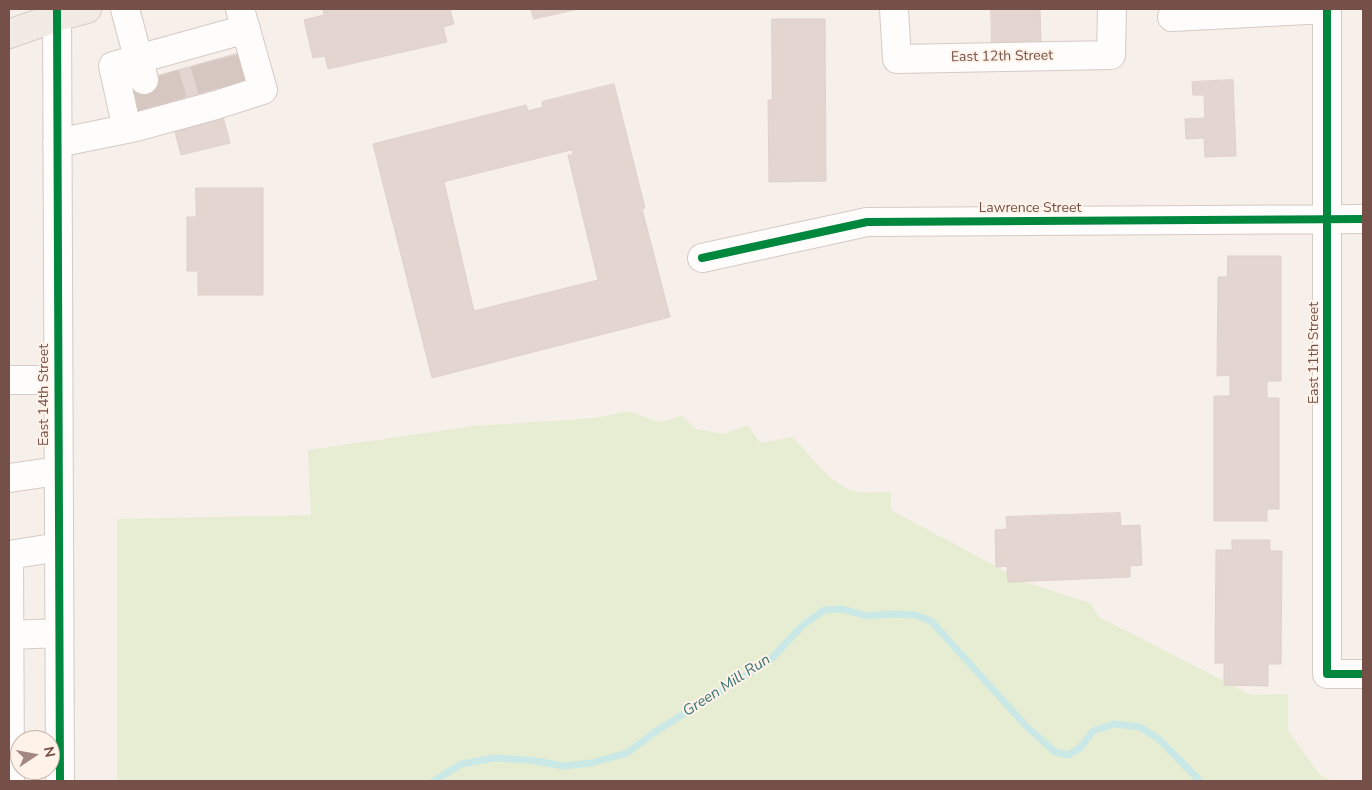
<!DOCTYPE html>
<style>
body{margin:0}
#map{position:relative;width:1372px;height:790px;overflow:hidden;background:#f7efe9;font-family:"Nunito Sans",sans-serif}
canvas{display:block}
.frame{position:absolute;inset:0;border:10px solid #755048;pointer-events:none}
.north{position:absolute;left:10px;top:730px;width:50px;height:50px;box-sizing:border-box;background:#fff3e9;border:1px solid #c8b2a9;border-radius:50%;rotate:78deg;font-size:14px;font-weight:700;line-height:20px;text-align:center;color:#755048}
.north::after{content:'';display:block;margin:auto;width:18px;height:22px;background:#a28880;clip-path:polygon(50% 0,100% 100%,50% 72%,0 100%)}
</style>
<div id="map">
<canvas width="1372" height="790"></canvas>
<div class="frame"></div>
<div class="north">N</div>
</div>
<script>
const ctx = document.querySelector('canvas').getContext('2d');
ctx.lineJoin = 'round';
function paint(path, color) { ctx.fillStyle = color; ctx.fill(path, 'evenodd'); }
function trace(path, color, width, dash) { ctx.strokeStyle = color; ctx.lineWidth = width; ctx.lineCap = dash ? 'butt' : 'round'; ctx.setLineDash(dash || []); ctx.stroke(path); }
function label(font, color, halo, rows, align = 'center') {
  ctx.font = font + ' "Nunito Sans",sans-serif'; ctx.lineWidth = 4; ctx.setLineDash([]); ctx.textBaseline = 'middle'; ctx.strokeStyle = halo; ctx.fillStyle = color; for (const [text, x, y, turn = 0] of rows) {
    ctx.save(); ctx.translate(x, y); ctx.rotate((+turn || 0) * Math.PI / 180); ctx.textAlign = isNaN(turn) ? turn : align; if (halo) ctx.strokeText(text, 0, 0); ctx.fillText(text, 0, 0); ctx.restore();
  }
}
paint(new Path2D(`
 M628,411L659,422L682,416L696,429L723,434L748,425L760,443L793,437C809,454 830,483 853,491C863,494 880,492 891,492V510L1025,582L1090,603L1099,617L1251,695L1288,694V730L1319,774L1332,781H117V519L311,515L308,450L474,426L595,418Z`), '#e7edd3');
trace(new Path2D(`
 M434,781L461,764L494,758L529,760L564,766L591,763L627,753L655,732L770,660L802,626L824,610L842,609L867,616L890,614L915,615L931,621L1027,727L1055,752L1068,755L1080,748L1093,731L1114,724L1140,727L1159,739L1200,781`), '#cae9e6', 7);
const building = new Path2D(`
 M323,9H450L454,24L443,27L447,42L328,69L325,56L313,58L304,20L324,15Z
 M531,9H578L534,19Z
 M991,9H1040L1041,43L992,44Z
 M772,19H825L826,181L769,182L768,100H772Z
 M240,53L250,88L139,119L129,84Z
 M1233,80L1236,156L1205,157L1204,138L1186,139L1185,119L1205,118L1204,95H1193L1192,82Z
 M614,84L645,208L642,209L670,317L432,378L373,144L526,105L528,111L543,107L542,102ZM572,150L573,155H568L598,280L474,311L444,182Z
 M221,109L230,143L181,155L172,121Z
 M196,188H263V295H198V271H187V217H196Z
 M1228,256H1281V381H1267V398H1279V509H1267V521H1214V396H1230V375L1217,376L1218,277H1227Z
 M1120,513L1121,526L1140,525L1142,565L1130,566V577L1008,582L1007,566L996,567L995,530L1007,529L1006,517Z
 M1232,540H1270V551H1282L1281,664H1268V686L1224,685V663H1215L1216,550H1232Z`);
paint(building, '#e3d5d0');
trace(building, '#e0d0cb', 1);
trace(new Path2D(`
 M228,57L237,92
 M204,63L214,98
 M165,74L176,109
 M144,80L154,115`), '#d6c7c1', 28, [28, 14]);
const minor = new Path2D(`
 M57,9L60,781
 M125,9L144,80
 M894,9L897,59L1111,55L1112,9
 M1327,9V674H1363
 M1172,17L1327,9
 M127,129L113,66L246,29
 M57,143L136,127L216,105L263,90L240,9
 M702,258L867,222L1363,219
 M9,380H58
 M9,478L58,471
 M9,555L59,547
 M9,558L10,781
 M9,635L59,633`);
const major = new Path2D(`
 M9,34L57,17L87,9`);
trace(minor, '#d5cac6', 30);
trace(major, '#d8ccc8', 30);
trace(minor, '#fefdfc', 28);
trace(major, '#f2eae4', 28);
trace(new Path2D(`
 M57,9L60,781
 M1327,9V674H1363
 M702,258L867,222L1363,219`), '#00873e', 8);
label('14px', '#755048', '#fff3e9', [
 ["East 12th Street",1002,57,-1],
 ["Lawrence Street",1030,209],
 ["East 11th Street",1315,353,-90],
 ["East 14th Street",45,395,-90]
]);
label('italic 15px', '#387473', '#fff3e9', [
 ["Green Mill Run",727,686,-33]
]);
</script>
